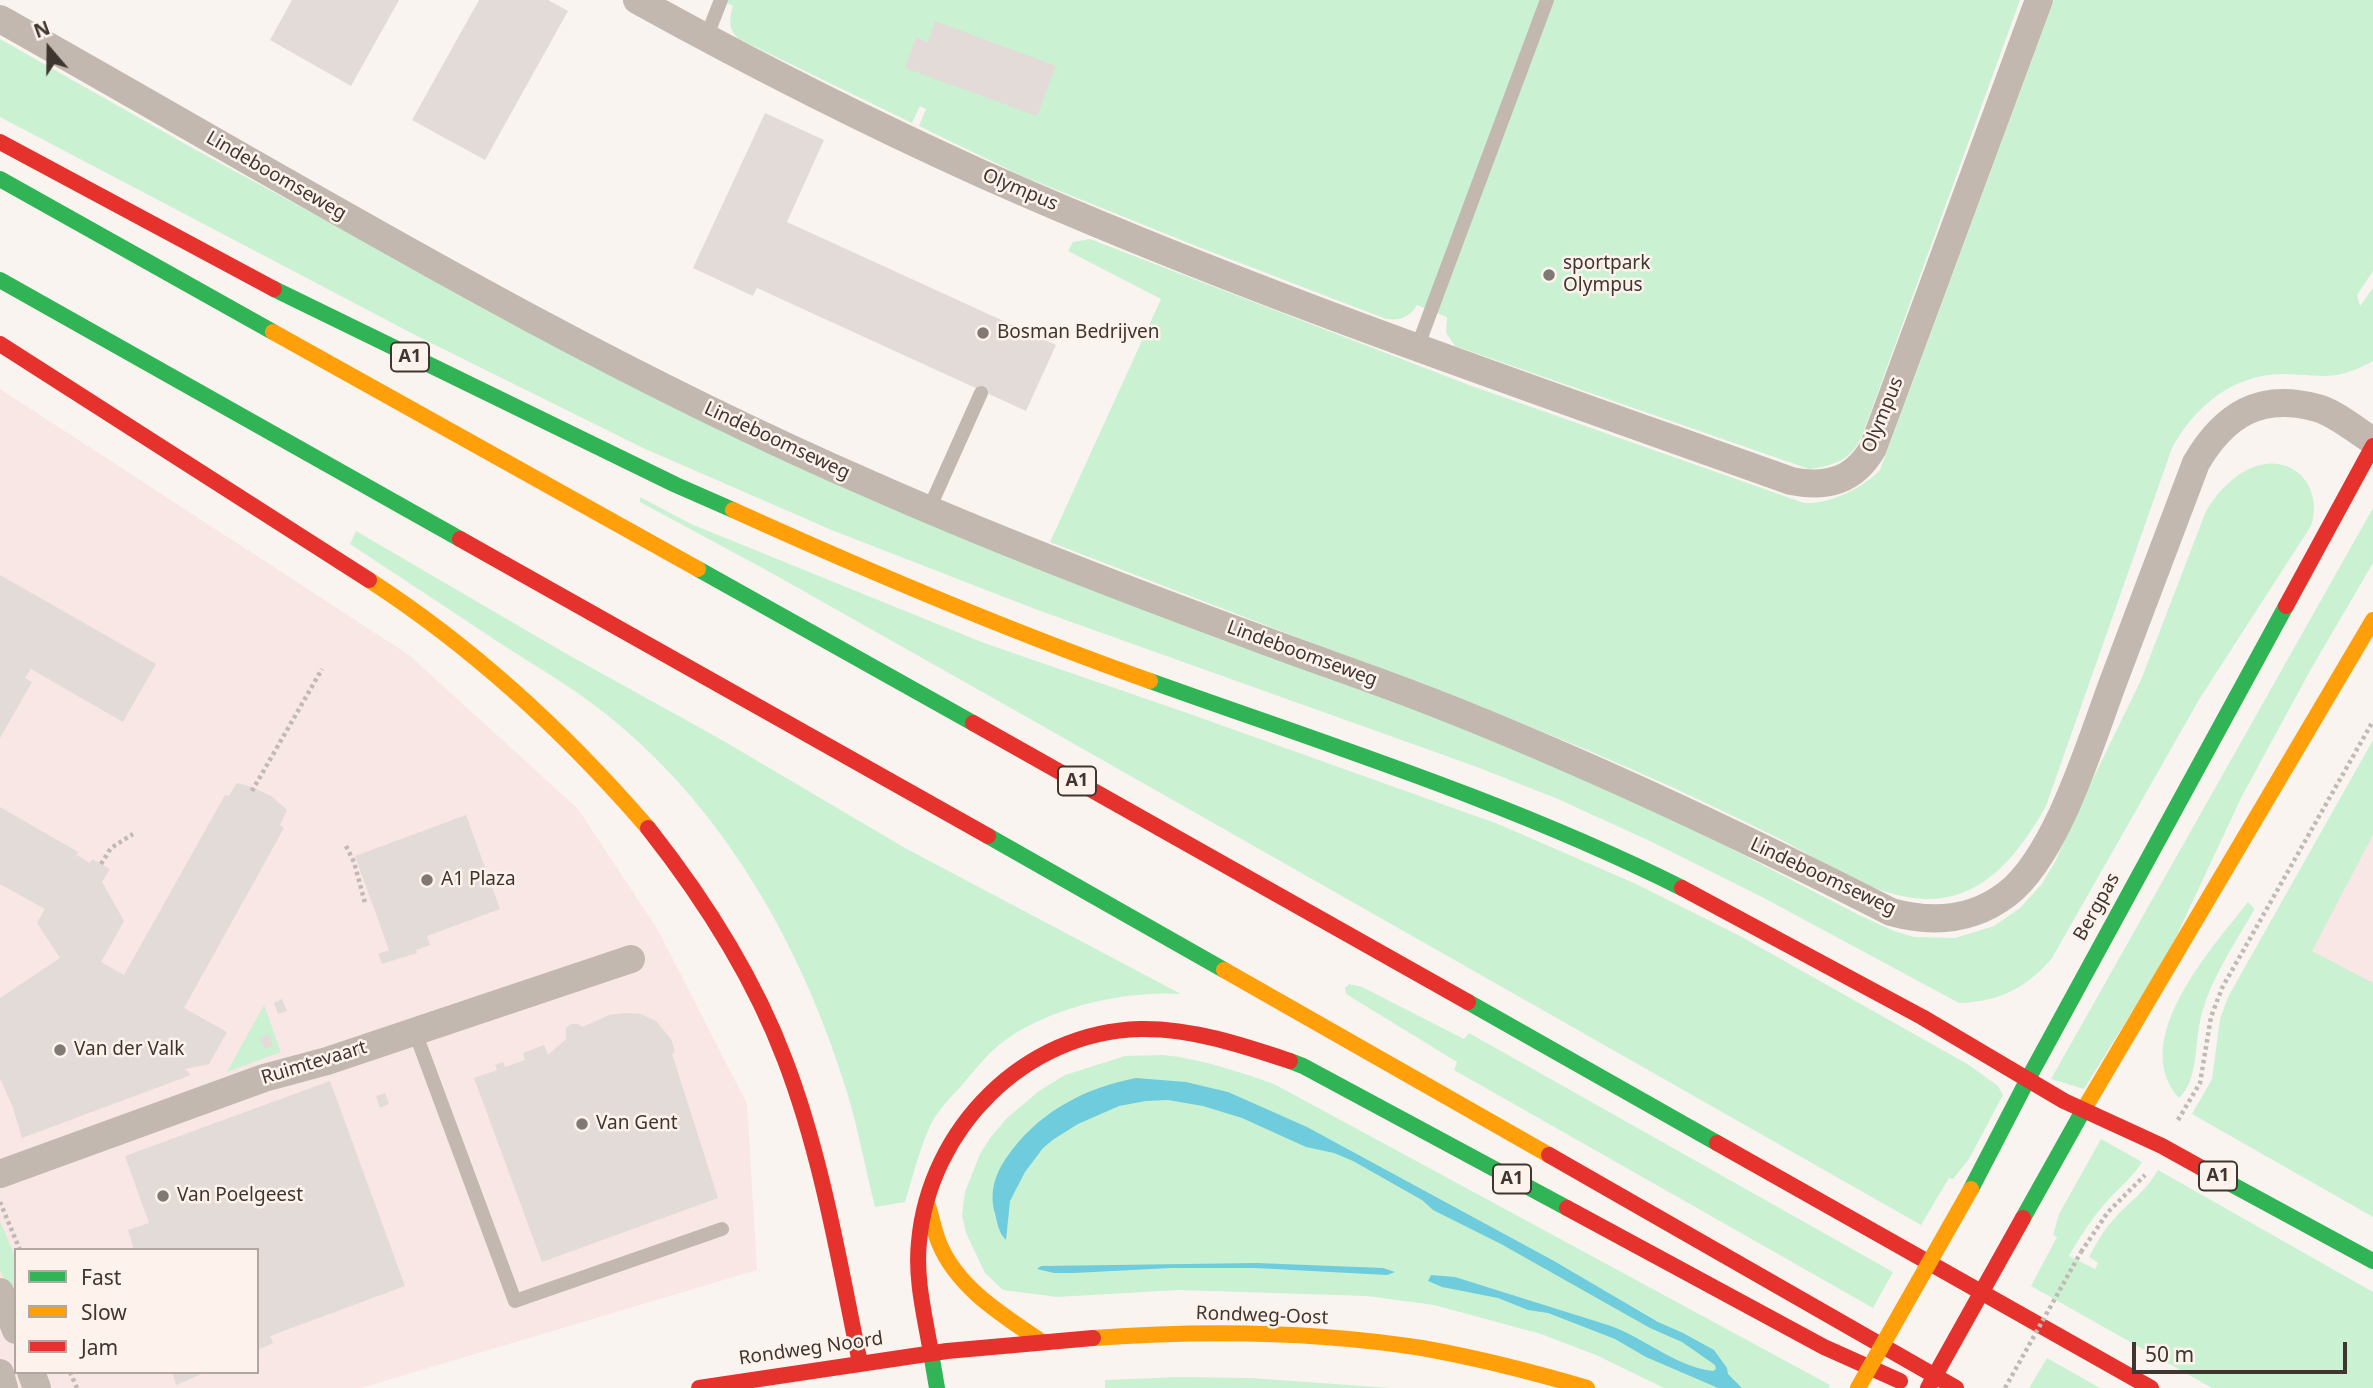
<!DOCTYPE html>
<style>
body{margin:0}
#map{position:relative;width:2373px;height:1388px;overflow:hidden;background:#f9f4f0;font-family:"Noto Sans",sans-serif}
canvas{display:block}
.legend{position:absolute;left:14px;top:1248px;width:245px;height:126px;box-sizing:border-box;background:#fdf3ec;border:2px solid #b1a7a0;margin:0;padding:9px 12px;list-style:none;font-size:21px;color:#3f362f}
.legend li{display:flex;align-items:center;gap:14px;height:35px}
.legend b{width:35px;border:2px solid #b1a7a0}
.north{position:absolute;left:14px;top:14px;width:70px;height:70px;-webkit-text-stroke:5px #fdf3ec;paint-order:stroke;rotate:340deg;font-size:19px;font-weight:700;line-height:28px;text-align:center;color:#3f362f}
.north::after{content:'';display:block;margin:auto;width:24px;height:32px;background:#3f362f;clip-path:polygon(50% 0,100% 100%,50% 72%,0 100%)}
.scale{position:absolute;left:2132px;top:1342px;width:215px;height:32px;box-sizing:border-box;border:4px solid #3f362f;border-top:0;padding-left:9px;font-size:21px;line-height:24px;white-space:nowrap;color:#3f362f;-webkit-text-stroke:5px #fdf3ec;paint-order:stroke}
</style>
<div id="map">
<canvas width="2373" height="1388"></canvas>
<ul class="legend">
<li><b style="height:9px;background:#30b455"></b>Fast</li>
<li><b style="height:9px;background:#ff9f0a"></b>Slow</li>
<li><b style="height:9px;background:#e5322d"></b>Jam</li>
</ul>
<div class="north">N</div>
<div class="scale">50 m</div>
</div>
<script>
const ctx = document.querySelector('canvas').getContext('2d');
ctx.lineJoin = 'round';
function paint(path, color) { ctx.fillStyle = color; ctx.fill(path, 'evenodd'); }
function trace(path, color, width, dash) { ctx.strokeStyle = color; ctx.lineWidth = width; ctx.lineCap = dash ? 'butt' : 'round'; ctx.setLineDash(dash || []); ctx.stroke(path); }
function label(font, color, halo, rows, align = 'center') {
  ctx.font = font + ' "Noto Sans",sans-serif'; ctx.lineWidth = 5; ctx.setLineDash([]); ctx.textBaseline = 'middle'; ctx.strokeStyle = halo; ctx.fillStyle = color; for (const [text, x, y, turn = 0] of rows) {
    ctx.save(); ctx.translate(x, y); ctx.rotate((+turn || 0) * Math.PI / 180); ctx.textAlign = isNaN(turn) ? turn : align; if (halo) ctx.strokeText(text, 0, 0); ctx.fillText(text, 0, 0); ctx.restore();
  }
}
paint(new Path2D(`
 M0,389L409,655L578,809L658,930L747,1104L757,1270L361,1388H0ZM16,1250H257V1372H16Z
 M2373,823V1202L2220,1116Z`), '#f8e7e5');
paint(new Path2D(`
 M721,0H2020L1862,436C1851,460 1834,466 1809,469L1455,346L1446,333L1447,317L1417,305C1410,317 1400,321 1386,319L1196,246L1020,175L919,126L926,109L920,106L912,123L739,39C728,29 729,20 733,6Z
 M2054,0H2373V271L2357,295L2360,306L2373,288V361C2335,382 2323,375 2284,374C2233,374 2195,406 2172,448L2046,806C2020,852 1984,901 1925,899C1873,897 1826,863 1782,840C1732,815 1682,791 1631,769C1527,723 1421,684 1315,644C1226,610 1138,576 1050,542L1161,299L1068,251L1073,242L1090,239L1469,385L1804,503C1831,504 1861,489 1880,470Z
 M0,39L196,150L596,367L1655,809L1857,914L1894,931L1914,937L1955,938L1994,926L2020,908L2041,885L2055,862L2084,797L2141,680L2206,511C2219,490 2239,468 2265,464C2302,459 2322,495 2311,526L2200,698L2052,958C2027,988 1998,1002 1959,1003L1762,897L1652,842L1558,799L1477,767L1035,609L834,531L643,448L417,336L0,117Z
 M640,497L691,524L984,643L1190,714L1498,824L1634,883L1740,936L1969,1065L1998,1086L2003,1095L1969,1159L1953,1179L1949,1178L1921,1225L1032,720L768,571L640,502Z
 M2373,508V563L2311,669L2242,796L2169,952L2084,1089L2051,1079Z
 M356,531L565,653L722,740L905,848L1181,994C1122,990 1035,1010 991,1052C981,1062 972,1073 963,1084C952,1096 937,1111 930,1126C919,1150 913,1177 905,1202L875,1207C865,1168 858,1127 846,1089C801,943 720,801 598,708C570,686 539,668 509,649C456,614 403,579 350,544Z
 M2373,740V835L2312,951L2373,983V1217L2192,1114L2212,1079L2220,1019L2228,997Z
 M2248,902L2254,908V910C2233,947 2206,985 2199,1027C2195,1050 2197,1081 2179,1098C2127,1040 2213,947 2248,902Z
 M1349,984L1362,987L1464,1039L1469,1033L1893,1272L1873,1308L1454,1070L1457,1062L1346,994L1345,988Z
 M264,1005L281,1052L227,1072Z
 M1163,1055C1202,1059 1237,1071 1274,1084L1830,1385L1829,1388H1664L1596,1355L1541,1334L1434,1305L1367,1296L1178,1290L1057,1297L1003,1290L985,1273L966,1233L962,1215L965,1192L980,1154L990,1138L1007,1118L1039,1091L1065,1075L1125,1056Z
 M2101,1139L2142,1162C2132,1178 2120,1187 2108,1200C2093,1217 2080,1236 2069,1256L2095,1269L2098,1263L2089,1257C2096,1244 2103,1231 2113,1220C2128,1203 2147,1190 2158,1170L2373,1292V1388H2212L2031,1286L2057,1237L2053,1235L2059,1214Z
 M0,1221L16,1259V1308L0,1270Z
 M2047,1358L2100,1388H2029Z
 M1178,1377L1251,1378L1391,1388H1105V1380Z`), '#cbf1d3');
paint(new Path2D(`
 M1136,1078L1186,1082L1228,1092L1307,1127L1554,1261L1658,1322L1683,1333L1714,1350L1727,1368L1728,1374L1742,1388H1718L1646,1357L1615,1339L1548,1313L1528,1310L1498,1298L1442,1287L1428,1281L1431,1275L1455,1277L1611,1326C1644,1338 1677,1367 1713,1371L1716,1369L1715,1365L1682,1342L1650,1328L1501,1244L1433,1210L1422,1200L1353,1161L1334,1153L1306,1147L1242,1118L1203,1106L1168,1100L1146,1101L1119,1106L1078,1124L1054,1139L1043,1148L1025,1172L1010,1201L1006,1240C998,1233 997,1220 994,1210C989,1187 998,1168 1012,1150C1044,1109 1086,1088 1136,1078Z
 M1257,1263L1383,1268L1395,1272L1387,1275L1255,1268H1171L1074,1273H1054L1037,1269L1041,1266Z`), '#6eccdd');
paint(new Path2D(`
 M292,0H399L351,86L270,40Z
 M479,0H548L568,11L485,160L412,120Z
 M935,21L1056,66L1037,116L905,68L916,37L928,42Z
 M765,113L824,140L787,222L1056,345L1026,411L757,288L753,296L693,268Z
 M0,575L156,664L123,722L31,669L25,678L32,682L0,738Z
 M237,783L252,787L271,796L287,810L280,825L284,828L184,1008L227,1032L209,1064L185,1069L191,1075L22,1138L13,1108L0,1078V998L60,958L37,923L45,909L0,884V807L78,852L74,858L77,855L90,863L92,859L110,869L102,882L124,921L101,962L124,975L225,795L229,796Z
 M466,815L500,909L427,936L430,945L416,950L417,953L382,964L378,954L389,950L355,856Z
 M282,999L287,1011L278,1014L274,1003Z
 M625,1013L641,1014L656,1021L671,1039L675,1052L672,1054L718,1198L542,1262L474,1078L497,1070L495,1065L503,1062L505,1067L525,1060L523,1053L544,1045L548,1055L566,1039V1028L571,1024H578L582,1027L609,1015Z
 M269,1034L273,1046L264,1049L260,1038Z
 M330,1081L405,1286L270,1336L273,1343L257,1350V1250H134L128,1230L149,1223L125,1156Z
 M385,1093L389,1104L380,1108L376,1096Z
 M172,1372H206L176,1385Z`), '#e3dbd8');
trace(new Path2D(`
 M252,791L322,669
 M346,846L354,862L365,903
 M101,864L111,848L133,834
 M2178,1120L2200,1083L2211,1017L2222,988L2373,721
 M0,1202L20,1250
 M2081,1252L2108,1212L2145,1175
 M70,1372L77,1388`), '#c1b9b3', 4.5, [3.5, 3.5]);
trace(new Path2D(`
 M706,38L721,0
 M1417,348L1547,0
 M929,509L981,393
 M415,1032L515,1301L722,1229`), '#c2b8af', 14);
trace(new Path2D(`
 M637,0C749,62 863,120 980,173C1244,291 1519,384 1791,481C1827,488 1854,481 1873,448L2039,0
 M0,19C287,180 569,354 872,485C1001,542 1132,592 1263,640C1319,661 1376,680 1432,702C1588,763 1740,835 1891,912C1931,923 1972,921 2007,894C2058,855 2092,737 2115,677C2142,606 2169,534 2196,463C2224,415 2260,392 2317,408C2334,412 2357,431 2373,441
 M0,1174L264,1078L327,1061L631,959
 M0,1292L16,1330
 M31,1372L37,1388
 M0,1373L4,1388`), '#c2b8af', 28);
trace(new Path2D(`
 M0,179L273,332
 M0,280L460,539
 M274,289L676,485L733,510
 M698,569L973,723
 M1150,681C1329,745 1512,803 1682,888
 M988,836L1224,970
 M1468,1002L1717,1143
 M1290,1061L1303,1066L1567,1208
 M2028,1079L2286,606
 M2207,1171L2373,1261
 M1971,1189L2028,1079
 M2023,1218L2084,1109
 M931,1353L937,1388`), '#30b455', 16);
trace(new Path2D(`
 M273,332L698,569
 M733,510C870,572 1009,631 1150,681
 M369,580C474,648 566,733 648,828
 M1224,970L1549,1155
 M2084,1109L2373,620
 M928,1206C932,1218 934,1231 939,1243C958,1289 1003,1315 1042,1342
 M1093,1338C1201,1330 1314,1331 1422,1348C1478,1358 1533,1372 1587,1388`), '#ff9f0a', 16);
trace(new Path2D(`
 M0,142L274,289
 M0,344L369,580
 M460,539L988,836
 M2286,606L2373,446
 M973,723L1468,1002
 M648,828C704,899 753,975 785,1060C822,1157 839,1261 860,1363
 M1682,888L1922,1017L2064,1101L2162,1146L2207,1171
 M1717,1143L2151,1388
 M1549,1155L1956,1388
 M1567,1208L1824,1347L1900,1381
 M931,1353C925,1317 915,1279 919,1242C929,1129 1024,1032 1140,1029C1191,1028 1242,1045 1290,1061
 M699,1388L947,1351L1093,1338`), '#e5322d', 16);
trace(new Path2D(`
 M2005,1388L2081,1252`), '#c1b9b3', 4.5, [3.5, 3.5]);
trace(new Path2D(`
 M1858,1388L1971,1189`), '#ff9f0a', 16);
trace(new Path2D(`
 M1928,1388L2023,1218`), '#e5322d', 16);
for (const [x, y, r, color] of [
 [1549,275,7,"#807873"],
 [983,333,7,"#807873"],
 [427,880,7,"#807873"],
 [60,1050,7,"#807873"],
 [582,1124,7,"#807873"],
 [163,1196,7,"#807873"]
]) { const dot = new Path2D(); dot.arc(x, y, r, 0, 2 * Math.PI); ctx.fillStyle = color; ctx.fill(dot); trace(dot, '#fdf3ec', 2.5); }
for (const [x, y, w] of [
 [410,357,38],
 [1077,781,38],
 [2218,1176,38],
 [1512,1179,38]
]) { const box = new Path2D(); box.roundRect(x - w / 2, y - 14.5, w, 29, 5); ctx.fillStyle = '#fdf3ec'; ctx.fill(box); trace(box, '#3f362f', 2); }
label('bold 18px', '#3f362f', null, [
 ["A1",410,357],
 ["A1",1077,781],
 ["A1",2218,1176],
 ["A1",1512,1179]
]);
label('19px', '#3f362f', '#fdf3ec', [
 ["Lindeboomseweg",276,176,30],
 ["Olympus",1020,190,23],
 ["Olympus",1883,415,-68],
 ["Lindeboomseweg",777,441,25],
 ["Lindeboomseweg",1302,654,20],
 ["Lindeboomseweg",1823,877,25],
 ["Bergpas",2097,907,-61],
 ["Ruimtevaart",314,1063,-17],
 ["Rondweg-Oost",1262,1316,2],
 ["Rondweg Noord",811,1349,-8]
]);
label('19px', '#3f362f', '#fdf3ec', [
 ["sportpark",1563,264],
 ["Olympus",1563,286],
 ["Bosman Bedrijven",997,333],
 ["A1 Plaza",441,880],
 ["Van der Valk",74,1050],
 ["Van Gent",596,1124],
 ["Van Poelgeest",177,1196]
], 'left');
</script>
